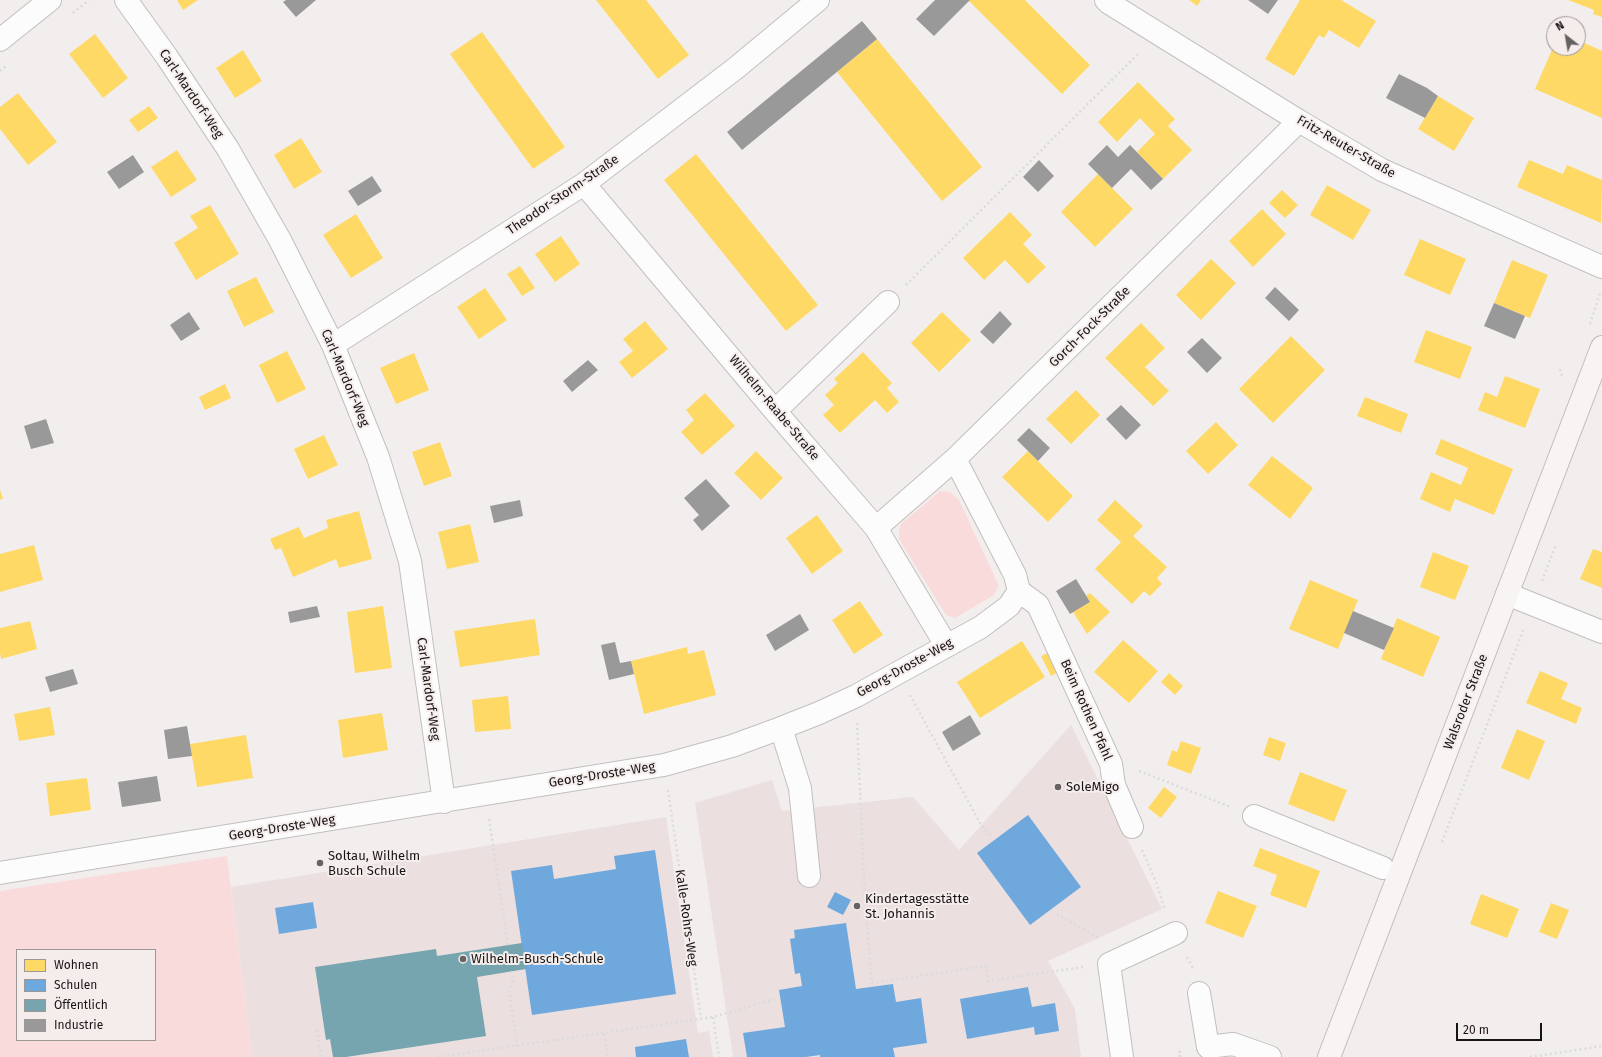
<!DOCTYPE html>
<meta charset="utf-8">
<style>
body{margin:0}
#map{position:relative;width:1602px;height:1057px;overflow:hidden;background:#f3eeee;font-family:"Fira Sans",sans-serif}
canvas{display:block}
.legend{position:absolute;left:16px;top:949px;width:140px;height:92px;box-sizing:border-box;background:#f5edec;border:1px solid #9d9796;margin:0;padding:5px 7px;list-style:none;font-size:12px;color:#181615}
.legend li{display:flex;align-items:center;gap:8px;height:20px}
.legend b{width:20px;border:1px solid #9d9796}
.north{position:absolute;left:1546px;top:16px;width:40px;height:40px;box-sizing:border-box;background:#f5edec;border:1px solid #9d9796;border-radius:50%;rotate:329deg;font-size:11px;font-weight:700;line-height:16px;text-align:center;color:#181615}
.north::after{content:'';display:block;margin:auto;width:14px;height:18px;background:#656261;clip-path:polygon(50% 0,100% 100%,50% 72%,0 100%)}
.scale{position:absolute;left:1456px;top:1023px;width:86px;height:18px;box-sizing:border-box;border:2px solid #181615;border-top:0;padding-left:5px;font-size:12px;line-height:14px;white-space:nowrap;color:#181615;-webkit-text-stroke:3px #f5edec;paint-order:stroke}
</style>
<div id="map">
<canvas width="1602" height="1057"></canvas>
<ul class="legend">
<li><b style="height:11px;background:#ffd966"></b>Wohnen</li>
<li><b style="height:11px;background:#6fa8dc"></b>Schulen</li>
<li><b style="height:11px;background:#76a5af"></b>Öffentlich</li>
<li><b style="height:11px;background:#999"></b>Industrie</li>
</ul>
<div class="north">N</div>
<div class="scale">20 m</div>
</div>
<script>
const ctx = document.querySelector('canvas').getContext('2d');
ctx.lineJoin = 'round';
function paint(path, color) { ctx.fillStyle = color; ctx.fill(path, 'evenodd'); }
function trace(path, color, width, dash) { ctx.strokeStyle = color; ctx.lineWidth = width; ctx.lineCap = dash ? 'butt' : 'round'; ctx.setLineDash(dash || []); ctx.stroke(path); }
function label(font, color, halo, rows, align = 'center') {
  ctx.font = font + ' "Fira Sans",sans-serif'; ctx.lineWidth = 4; ctx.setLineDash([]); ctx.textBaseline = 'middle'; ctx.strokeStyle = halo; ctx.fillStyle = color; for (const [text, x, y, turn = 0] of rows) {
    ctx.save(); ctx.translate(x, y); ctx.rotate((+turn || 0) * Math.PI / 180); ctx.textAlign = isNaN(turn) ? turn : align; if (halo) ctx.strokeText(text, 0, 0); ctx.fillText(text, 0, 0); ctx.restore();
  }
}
paint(new Path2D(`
 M1071,725L1162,909L1048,961L1075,1009L1081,1057H733L695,803L772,780L782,811L913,797L959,850Z
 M666,817L698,1033L709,1031L713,1057H252L231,887Z`), '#ebdfdf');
paint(new Path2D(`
 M940,491L950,492L959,500L999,586L994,595L955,618L946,615L899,539V530L901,524Z
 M227,856L252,1057H0V891ZM17,950H155V1040H17Z`), '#fadbdb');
paint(new Path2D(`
 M177,0H198L183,10Z
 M596,0H646L689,55L658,79Z
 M968,0H1025L1090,65L1062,94Z
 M1189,0H1201L1197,6Z
 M1300,0H1341L1376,21L1359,48L1329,30L1324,38L1319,35L1294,76L1265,59Z
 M1568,0H1602V17L1593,14L1594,10Z
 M482,32L565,147L533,169L450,54Z
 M95,34L128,78L103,98L69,54Z
 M877,39L982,167L942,201L837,72Z
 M1578,40L1602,51V118L1535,89L1554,45V48H1578Z
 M243,50L262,81L235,98L216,68Z
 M1138,82L1175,119L1168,126L1192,150L1163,179L1137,152L1155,134L1140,118L1117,142L1098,122Z
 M18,93L57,142L28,165L0,129V107Z
 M1438,96L1474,118L1454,151L1418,129Z
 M149,106L158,118L138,132L129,120Z
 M301,138L322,172L294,189L274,155Z
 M177,150L197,180L171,197L151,167Z
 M696,154L818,305L786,331L664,180Z
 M1529,160L1563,174L1567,165L1602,180L1601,223L1517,187Z
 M1098,174L1133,209L1095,247L1061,212Z
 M1327,185L1371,210L1353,240L1310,215Z
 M1282,190L1298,205L1285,218L1269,203Z
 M210,205L239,254L196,280L174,243L198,228L190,216Z
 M1262,209L1286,234L1253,267L1229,241Z
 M1010,212L1032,235L1023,244L1046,267L1028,284L1005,260L984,280L963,258Z
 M356,214L383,258L351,278L323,235Z
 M561,236L580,264L555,282L535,254Z
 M1420,239L1466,259L1450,295L1404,275Z
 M1211,259L1236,283L1201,320L1176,295Z
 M1512,260L1548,275L1530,318L1494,303Z
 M520,266L535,288L522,296L507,274Z
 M256,277L274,312L244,327L227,291Z
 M485,288L507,320L479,339L457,307Z
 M942,312L971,340L939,372L911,343Z
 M645,321L668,349L632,378L619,362L633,351L623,339Z
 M1141,323L1165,348L1145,367L1169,391L1153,406L1105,358Z
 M1426,330L1472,347L1460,379L1414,362Z
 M1291,336L1325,370L1273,423L1239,389Z
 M287,351L306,389L277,403L259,365Z
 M863,352L892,383L887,388L899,402L887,413L875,400L840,433L823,415L834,405L825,395L838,383L834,379Z
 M414,353L429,390L396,404L380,368Z
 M1505,376L1540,389L1525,428L1478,410L1485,392L1497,397Z
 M225,384L231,398L205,410L199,397Z
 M1076,390L1100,415L1071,444L1046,419Z
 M705,393L735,426L702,455L681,432L694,420L686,410Z
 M1365,397L1408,414L1401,433L1357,416Z
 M1216,422L1238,445L1208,474L1186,451Z
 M324,435L338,465L308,479L294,449Z
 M1441,439L1513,469L1494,515L1455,499L1450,512L1420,499L1431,472L1461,485L1468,468L1435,454Z
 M440,442L452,476L424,486L412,452Z
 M756,451L783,478L761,500L734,473Z
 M1028,451L1073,496L1048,522L1002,477Z
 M1272,456L1313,488L1290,519L1248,485Z
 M0,490L3,498L0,500Z
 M1115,500L1143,526L1133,536L1167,567L1157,578L1162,584L1150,596L1144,591L1132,604L1095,569L1121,542L1097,520Z
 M359,511L372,559L339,568L336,559L293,577L281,548L275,550L270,539L299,527L304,538L328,528L326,520Z
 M817,515L843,551L812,574L786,538Z
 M470,524L479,562L447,569L438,532Z
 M34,545L43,580L0,592V554Z
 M1593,549L1602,552V588L1580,579Z
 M1433,552L1469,566L1455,600L1420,587Z
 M1310,580L1358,600L1338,649L1289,629Z
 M1090,593L1110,612L1087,634L1073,612L1090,602L1086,596Z
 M860,601L883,635L854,654L832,620Z
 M383,606L392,668L355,673L347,612Z
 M1397,618L1440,637L1423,677L1381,659Z
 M535,619L540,655L460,667L454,631Z
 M30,621L37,649L1,659L0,653V628Z
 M1123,640L1158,671L1129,703L1094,672Z
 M1022,641L1045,677L980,718L957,682Z
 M687,647L688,654L704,650L716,695L644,714L631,661Z
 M1052,651L1062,670L1051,676L1041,656Z
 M1540,671L1568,683L1561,699L1582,708L1576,724L1526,703Z
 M1169,673L1183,686L1175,695L1161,682Z
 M508,696L511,729L475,732L472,700Z
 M50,707L55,735L19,741L14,714Z
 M382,713L388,750L343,758L338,720Z
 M1517,729L1545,741L1529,780L1501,768Z
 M246,735L253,778L197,787L190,744Z
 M1269,737L1286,743L1280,761L1263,755Z
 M1181,741L1201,748L1191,774L1167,765L1172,750L1177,752Z
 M1300,772L1347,790L1334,822L1288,804Z
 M87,778L91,810L50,816L46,783Z
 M1164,787L1177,797L1161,818L1148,808Z
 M1260,848L1320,871L1306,908L1270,895L1277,875L1253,866Z
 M1218,891L1257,906L1243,938L1205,923Z
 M1481,894L1519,909L1507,938L1470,924Z
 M1551,903L1569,910L1557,939L1539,932Z`), '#ffd966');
paint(new Path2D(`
 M1028,815L1081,887L1030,925L977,853Z
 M655,850L676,994L532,1015L511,871L552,865L554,879L616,869L614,856Z
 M835,892L851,900L843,915L827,907Z
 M313,902L317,928L279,934L275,908Z
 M846,923L856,989L893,984L896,1002L921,998L927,1043L893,1048L895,1057H820V1055L806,1057H747L743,1033L785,1027L779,990L802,986L800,973L795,974L790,939L795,938L794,930Z
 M1028,987L1032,1007L1055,1003L1059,1031L1035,1035L1034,1027L967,1039L960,999Z
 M686,1039L689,1057H636L635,1047Z`), '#6fa8dc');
paint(new Path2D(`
 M522,943L526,969L477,977L486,1036L346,1057H333L330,1039L326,1040L315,967L436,949L437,956Z`), '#76a5af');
paint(new Path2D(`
 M286,0H316L296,17L283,2Z
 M935,0H970L934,36L916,19Z
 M1248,0H1278L1268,14Z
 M862,21L877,39L742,150L727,132Z
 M1399,74L1427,88L1438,96L1425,118L1386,98Z
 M1107,145L1118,157L1130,145L1163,179L1151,190L1131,169L1112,188L1088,164Z
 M133,155L144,172L119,189L107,172Z
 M1039,160L1054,176L1038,192L1023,177Z
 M372,176L382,191L358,206L348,191Z
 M1275,287L1299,310L1289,321L1265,298Z
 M1494,303L1525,316L1515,339L1484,326Z
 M1000,311L1012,324L993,344L980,332Z
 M189,312L200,329L181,341L170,325Z
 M1202,338L1222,358L1207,373L1187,352Z
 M588,360L598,370L572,392L563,381Z
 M1121,405L1141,425L1126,440L1106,419Z
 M46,419L54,443L31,449L24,426Z
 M1029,428L1050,448L1038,461L1017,440Z
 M706,479L730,506L702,531L693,520L699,515L684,498Z
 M520,500L523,516L494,523L490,506Z
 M1076,579L1090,602L1070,614L1056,591Z
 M317,606L320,617L290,623L288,612Z
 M1353,611L1394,628L1384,650L1344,633Z
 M800,614L809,630L775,651L766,635Z
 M615,642L620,663L631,661L634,674L609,680L601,645Z
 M73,669L78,684L50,692L45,677Z
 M970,715L981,734L953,751L942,732Z
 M187,726L192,756L168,759L164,730Z
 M157,776L161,801L122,807L118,782Z`), '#999');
const minor = new Path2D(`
 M126,0L167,57L228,149L280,240L333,345L378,457L410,561L444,802
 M1106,0L1109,3L1299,121L1382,170L1602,267
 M0,40L50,0
 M584,184L775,411L876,528L946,645
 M333,345L584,184L736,68L818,0
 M775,411L888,302
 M876,528L955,459L1299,121
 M1019,591L1038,605L1111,764L1114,785L1132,827
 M1507,594L1602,632
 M781,728L800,788L809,876
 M1254,816L1383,868
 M0,873L664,765L732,746L781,728L819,713L856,696L981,627L1009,606L1019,591L1015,575L955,459
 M1199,993L1208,1047L1233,1044L1270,1057
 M1122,1057L1109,964L1176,933`);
const major = new Path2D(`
 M1329,1057L1602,347`);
trace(minor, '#c2bfbf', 24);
trace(major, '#c5bbbb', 24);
trace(new Path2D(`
 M73,13L89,0
 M0,71L6,66
 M906,285L1139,53
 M1590,324L1600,293
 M1560,369L1562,376
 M1542,581L1556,544
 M910,695L980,823L992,838
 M857,723L865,901L872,983L986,966L988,981L1083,967
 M1139,771L1231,807
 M668,790L701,1019
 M489,819L508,946
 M1442,842L1524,628
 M1142,850L1156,882L1165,910
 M1057,914L1100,939
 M1187,957L1193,968
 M512,971L513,981L509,990L517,1047
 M713,1017L719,1057
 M317,1030L321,1057
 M604,1034L608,1057
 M438,1057L713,1017L776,999
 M1180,1057L1179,1052L1183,1051
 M1530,1057L1602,1046`), '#dcdbdb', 2.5, [2, 3]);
trace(minor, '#fdfcfc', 22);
trace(major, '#f9f4f4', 22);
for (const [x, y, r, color] of [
 [1058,787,4,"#656261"],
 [320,863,4,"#656261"],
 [857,906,4,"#656261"],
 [463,959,4,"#656261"]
]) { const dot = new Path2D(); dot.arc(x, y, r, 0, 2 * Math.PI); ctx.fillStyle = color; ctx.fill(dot); trace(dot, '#f5edec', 1.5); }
label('13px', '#181615', '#f5edec', [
 ["Carl-Mardorf-Weg",191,94,56],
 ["Fritz-Reuter-Straße",1346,147,30],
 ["Theodor-Storm-Straße",563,195,-34],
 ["Gorch-Fock-Straße",1090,327,-45],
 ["Carl-Mardorf-Weg",345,378,67],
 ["Wilhelm-Raabe-Straße",774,408,50],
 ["Georg-Droste-Weg",905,668,-29],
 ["Carl-Mardorf-Weg",428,689,82],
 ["Walsroder Straße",1466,702,-69],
 ["Beim Rothen Pfahl",1086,710,66],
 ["Georg-Droste-Weg",602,775,-9],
 ["Georg-Droste-Weg",282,828,-9],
 ["Kalle-Rohrs-Weg",686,918,82]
]);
label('13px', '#181615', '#f5edec', [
 ["SoleMigo",1066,787],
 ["Soltau, Wilhelm",328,856],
 ["Busch Schule",328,871],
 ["Kindertagesstätte",865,899],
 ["St. Johannis",865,914],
 ["Wilhelm-Busch-Schule",471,959]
], 'left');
</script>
